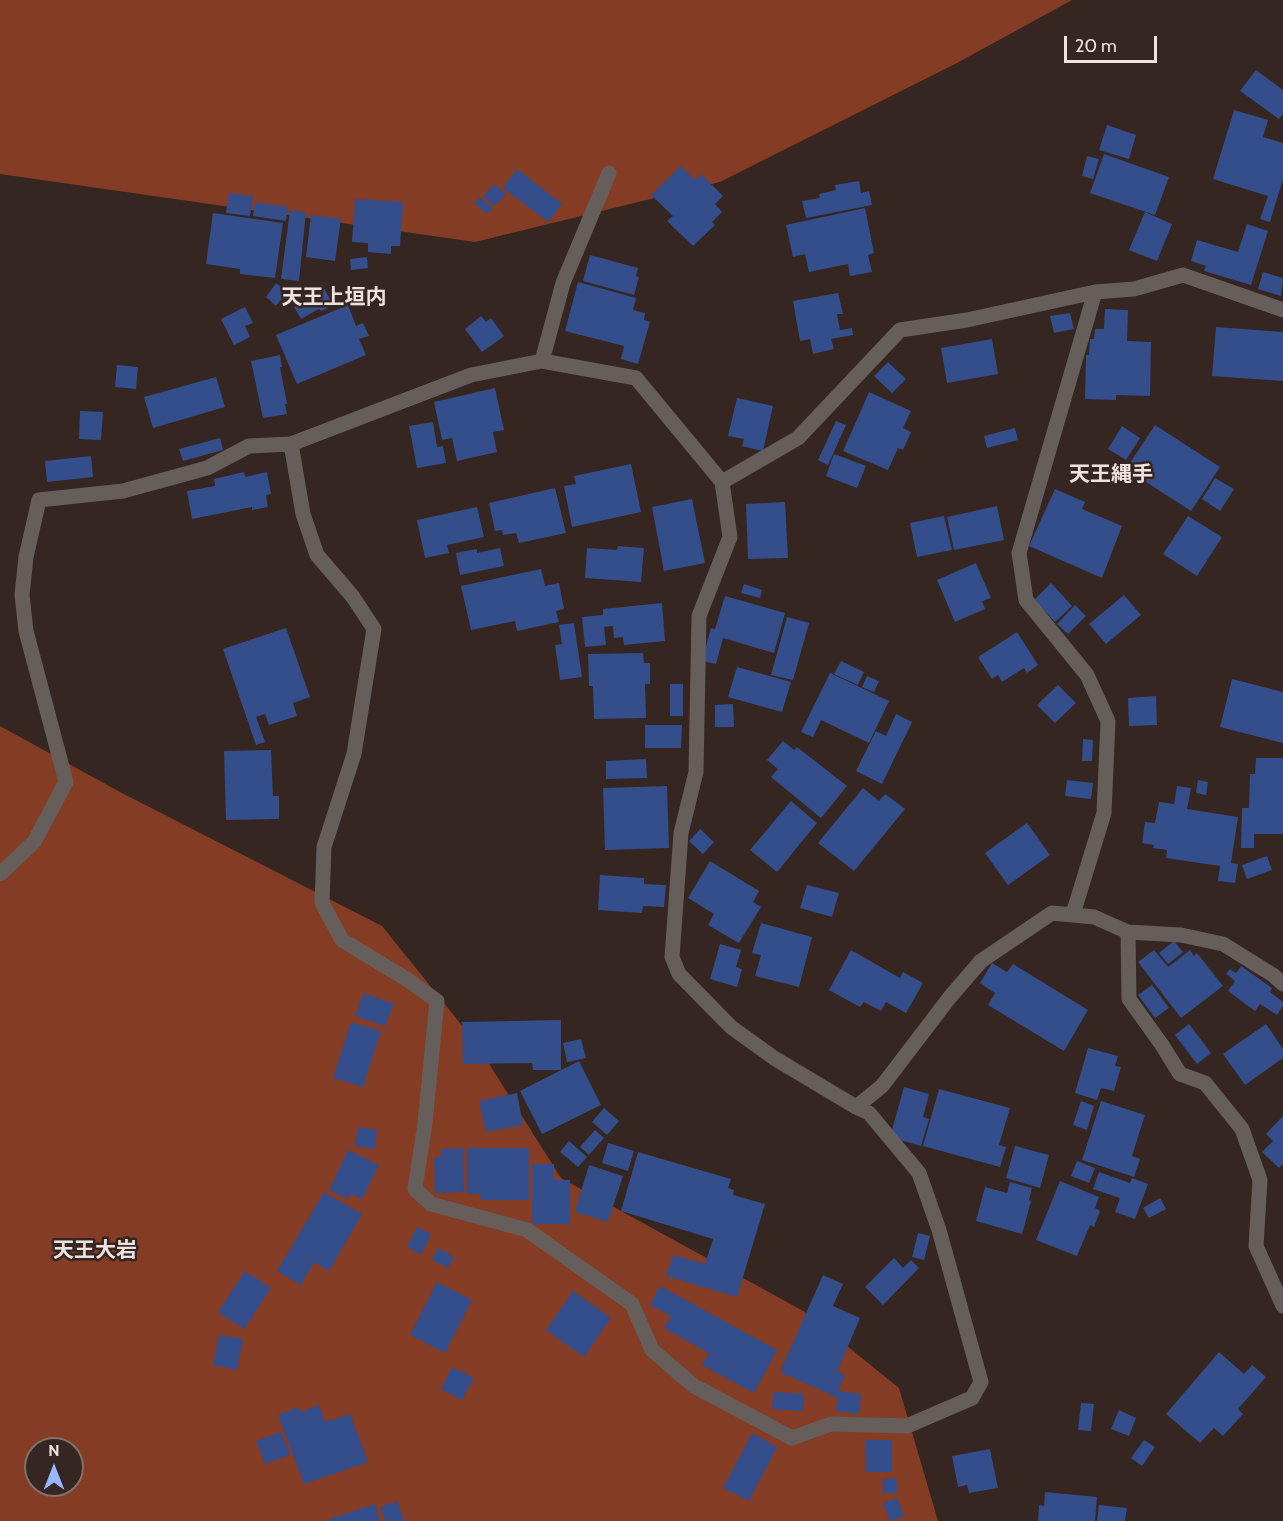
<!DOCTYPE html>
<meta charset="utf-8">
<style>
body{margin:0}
#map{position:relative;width:1283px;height:1521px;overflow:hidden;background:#352621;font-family:Cabin,sans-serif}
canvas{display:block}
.north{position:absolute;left:24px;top:1437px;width:60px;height:60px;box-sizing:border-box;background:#352621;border:2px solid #7f726d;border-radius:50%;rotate:0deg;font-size:16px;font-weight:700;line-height:24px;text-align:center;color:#eee3e0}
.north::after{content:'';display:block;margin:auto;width:21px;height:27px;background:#96b6fd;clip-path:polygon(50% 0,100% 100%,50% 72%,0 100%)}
.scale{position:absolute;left:1064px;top:36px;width:93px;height:27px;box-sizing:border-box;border:3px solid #eee3e0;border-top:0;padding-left:8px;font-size:18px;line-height:21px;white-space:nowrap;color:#eee3e0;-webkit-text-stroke:4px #352621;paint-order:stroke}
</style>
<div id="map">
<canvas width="1283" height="1521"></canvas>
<div class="north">N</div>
<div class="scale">20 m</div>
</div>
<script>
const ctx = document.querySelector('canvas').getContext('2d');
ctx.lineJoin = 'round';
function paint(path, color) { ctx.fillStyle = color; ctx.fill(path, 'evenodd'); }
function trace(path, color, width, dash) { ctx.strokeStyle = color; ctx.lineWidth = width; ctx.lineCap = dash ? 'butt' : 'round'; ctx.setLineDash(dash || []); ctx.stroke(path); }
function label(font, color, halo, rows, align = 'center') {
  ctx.font = font + ' Cabin,"Noto Sans JP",sans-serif'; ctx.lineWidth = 5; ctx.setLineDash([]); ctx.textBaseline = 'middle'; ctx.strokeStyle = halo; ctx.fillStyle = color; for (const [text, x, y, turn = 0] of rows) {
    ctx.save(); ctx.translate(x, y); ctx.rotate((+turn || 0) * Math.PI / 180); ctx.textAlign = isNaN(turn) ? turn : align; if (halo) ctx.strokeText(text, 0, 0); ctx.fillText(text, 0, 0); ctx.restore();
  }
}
paint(new Path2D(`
 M0,0H1072L957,63L720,182L475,242L0,174Z
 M0,726L120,792L382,926L476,1043L561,1178L805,1312L899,1388L938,1521H0ZM36,1449H72V1485H36Z`), '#843c25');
paint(new Path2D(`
 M1256,70L1283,90V114L1279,119L1240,91Z
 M1234,110L1268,120L1263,137L1283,143V179L1270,222L1260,219L1268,196L1213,179Z
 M1107,125L1136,135L1129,159L1099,150Z
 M1104,154L1169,177L1155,215L1090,193Z
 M1087,156L1099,159L1093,179L1082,176Z
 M681,166L695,180L701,174L723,196L715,204L722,212L712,222L715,225L693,246L667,221L673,216L651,195Z
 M517,169L562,204L548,222L503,188Z
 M859,181L861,193L869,191L872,205L806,218L802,201L820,198L819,194L836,190L835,185Z
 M495,184L506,195L494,206L483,196Z
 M229,193L253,196L250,216L226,213Z
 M480,197L493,208L487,214L474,203Z
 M355,199L403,202L400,246H391V254L368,252V243L352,242Z
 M255,202L288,207L286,221L253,216Z
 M865,208L874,253L868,255L872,272L850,276L848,264L809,272L805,254L793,257L786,225Z
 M290,210L306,212L299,281L281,279Z
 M1145,212L1172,224L1157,261L1129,250Z
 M213,213L283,223L275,278L240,274V269L206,264Z
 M311,215L341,219L335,261L306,257Z
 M1247,224L1268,231L1251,285L1204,271L1206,266L1191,261L1197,240L1238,252Z
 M590,255L638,268L636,276L639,277L634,295L583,281Z
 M367,257L368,268L351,270L350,259Z
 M1263,272L1283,278L1281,296L1258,289Z
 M578,282L636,298L633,310L645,313L644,320L650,322L638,364L621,359L624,346L565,331Z
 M276,283L287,292L276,306L266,297Z
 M322,284L331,301L325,304L328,308L321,311L319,309L301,319L294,307L308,299L305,293Z
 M838,293L843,314H837L840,330L852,328L853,335L831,339L834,349L813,354L810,339L800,341L793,301Z
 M348,305L356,326L363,323L369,336L359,339L366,355L297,384L276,335Z
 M245,307L253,323L245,326L250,337L234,345L221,319Z
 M1105,309L1128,310L1127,341L1151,342L1150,396L1116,395V400L1085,399L1086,355H1089L1090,339H1094L1095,329H1104Z
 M1070,313L1074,329L1054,333L1050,316Z
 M481,316L486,322L491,318L504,336L482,352L465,329Z
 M1216,327L1283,332V381L1212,376Z
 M992,339L998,374L947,383L941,348Z
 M280,355L282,367H280L287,404H285L287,414L263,418L251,361Z
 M888,362L906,379L892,393L874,376Z
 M117,365L138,367L136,389L115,387Z
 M216,377L225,407L153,428L144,397Z
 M495,388L504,430L493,432L497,452L457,461L452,438L442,440L434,402Z
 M869,392L911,411L903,428L911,432L903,450L898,448L888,470L843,451Z
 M737,398L773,406L763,451L742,446L744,439L728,436Z
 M80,411L103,412L101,440L79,439Z
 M836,421L846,425L828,465L818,460Z
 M433,422L437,447L443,446L446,463L417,468L409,426Z
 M1155,425L1220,467L1191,511L1126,469Z
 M1122,426L1140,438L1126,460L1108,449Z
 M1015,428L1018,440L987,448L984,436Z
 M220,438L223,450L183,461L179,449Z
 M834,454L866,466L857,488L826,476Z
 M91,456L93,477L47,482L45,461Z
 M631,464L641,512L572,527L564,486L576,484L574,476Z
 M244,472L245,477L267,472L271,494L266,495L268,507L252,510V507L192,519L187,491L215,486L214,479Z
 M1215,478L1234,489L1220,511L1202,499Z
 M555,488L566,533L519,543L516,533L503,535L502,530L495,531L489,503Z
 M1055,489L1085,502L1082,509L1122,526L1102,578L1029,546Z
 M692,499L705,563L664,571L652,507Z
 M785,502L788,558L748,559L746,504Z
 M997,506L1004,540L954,550L947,517Z
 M477,507L484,537L447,545L449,553L425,558L417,520Z
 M944,516L952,550L917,557L910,523Z
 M1188,516L1222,537L1197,576L1163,554Z
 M618,546L644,548L641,582L585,578L587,548L617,550Z
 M500,548L504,566L460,575L456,553L477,549V553Z
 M976,563L991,598L982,601L985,609L955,622L937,580Z
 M541,569L545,586L559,583L564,609L556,611L559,622L517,631L515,621L471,630L461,586Z
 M1051,583L1072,606L1055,622L1034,600Z
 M744,584L762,590L760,598L741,593Z
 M1124,595L1141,615L1106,644L1089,624Z
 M725,596L785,613L774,653L723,638L716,664L702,661L711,628L715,629Z
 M662,603L665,641L624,645L623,637L614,638L613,626L604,627L606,645L585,647L582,617L603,615V609Z
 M1075,605L1086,616L1068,634L1057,624Z
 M787,617L809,623L793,680L771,675Z
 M574,623L582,677L560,680L555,645L562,644L559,625Z
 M286,628L310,697L293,703L297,716L269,725L265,714L256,717L265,742L256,745L223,649Z
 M1017,632L1038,665L1027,673L1024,668L1002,682L998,675L992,679L978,657Z
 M643,653L644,663H650V684H645L646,718L594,719L593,686H589L588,654Z
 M841,661L864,672L858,685L834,674Z
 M737,667L791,682L782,712L728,697Z
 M830,673L889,701L869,743L821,720L813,737L801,732Z
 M867,676L879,681L874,692L862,687Z
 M1232,679L1283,692V743L1220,727Z
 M670,684H683V716H670Z
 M1058,685L1076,703L1055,723L1037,705Z
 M1156,696L1157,725L1129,726L1128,698Z
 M733,704L734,727H715V705Z
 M896,714L912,722L882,784L856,771L876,731L886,736Z
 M645,725H682L681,748H645Z
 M1083,739L1093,740L1092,761H1082Z
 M783,741L794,750L797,747L847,786L821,818L771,777L778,769L767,760Z
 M271,750L273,796H279V819L226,820L224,751Z
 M1256,758H1283V834H1254V848H1241L1242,808H1249L1250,774H1255Z
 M646,759L647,778L606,779V761Z
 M1067,780L1093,783L1091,799L1065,796Z
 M1198,780L1208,782L1206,795L1196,793Z
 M667,786L669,848L605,850L603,788Z
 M1177,786L1191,788L1187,809L1238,817L1231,863L1238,864L1235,883L1218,881L1220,866L1166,858L1167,850L1153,848L1154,845L1142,843L1145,822L1155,823L1159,802L1174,804Z
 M863,788L879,801L885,794L905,809L854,871L818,843Z
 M791,801L817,823L777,872L750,850Z
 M1027,823L1050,855L1008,885L985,853Z
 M700,829L714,842L703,854L689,841Z
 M1267,856L1272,870L1247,879L1242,865Z
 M710,861L759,891L753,902L761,907L739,943L708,925L714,914L688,898Z
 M600,875L644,878V884L666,885L664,907L643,906L642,913L598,910Z
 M807,885L839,893L832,917L800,908Z
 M761,923L812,937L799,987L755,976L761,955L752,953Z
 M1174,941L1183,952L1168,964L1159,953Z
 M720,944L741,950L736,967L742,969L737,987L710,979Z
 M851,950L900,978L903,972L923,983L906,1013L886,1002L881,1011L864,1002L860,1007L829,990Z
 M1154,950L1168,967L1190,950L1194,956L1197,953L1223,986L1181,1018L1138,962Z
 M992,963L1007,972L1013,964L1088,1010L1064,1051L988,1005L995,993L980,983Z
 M1241,966L1272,988L1270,992L1283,1002V1006L1277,1015L1260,1004L1255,1011L1228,991L1235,981L1226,974L1230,969L1236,973Z
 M1152,985L1169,1008L1155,1018L1138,995Z
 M364,993L394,1004L385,1026L355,1016Z
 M561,1020V1070H533L532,1063L463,1064L462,1022Z
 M351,1022L381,1031L363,1087L333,1078Z
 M1189,1024L1211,1053L1197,1064L1175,1035Z
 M1266,1024L1283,1049V1058L1245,1085L1223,1054Z
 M581,1039L586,1058L567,1062L563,1043Z
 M1088,1048L1118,1056L1115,1066L1121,1067L1114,1091L1101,1088L1097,1100L1075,1093Z
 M579,1061L601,1105L542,1134L520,1091Z
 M904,1087L929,1094L923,1117L929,1119L921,1146L890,1137Z
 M939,1089L1010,1108L999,1145L1006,1147L1000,1167L923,1146Z
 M517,1093L523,1125L486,1132L479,1101Z
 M1081,1101L1094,1106L1087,1130L1073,1125Z
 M1101,1101L1145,1115L1132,1156L1140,1159L1134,1177L1082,1160Z
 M604,1108L619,1121L607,1135L592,1122Z
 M1283,1116V1164L1279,1168L1262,1152L1273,1141L1266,1134Z
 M358,1127L377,1130L375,1149L355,1146Z
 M595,1130L604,1138L589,1155L580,1147Z
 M569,1141L587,1157L578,1167L560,1152Z
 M608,1143L634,1151L628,1171L602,1163Z
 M1015,1146L1049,1155L1040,1188L1006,1178Z
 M463,1148L464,1192L435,1193L434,1157H441V1149Z
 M467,1148H529V1200H481V1194H467Z
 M348,1150L379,1165L362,1199L351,1194L348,1199L329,1190Z
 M638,1152L731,1179L728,1188L734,1190L733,1195L765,1204L737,1297L666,1276L673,1255L705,1264L713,1239L621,1211Z
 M1077,1161L1095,1168L1089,1183L1071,1176Z
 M532,1164H554V1180H570V1224H532Z
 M589,1165L623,1176L608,1222L575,1212Z
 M1099,1172L1130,1183L1132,1178L1148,1184L1135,1219L1115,1212L1120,1198L1093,1189Z
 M1060,1181L1099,1197L1095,1208L1100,1211L1094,1227L1090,1225L1077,1256L1036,1240Z
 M1010,1182L1032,1188L1029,1200L1031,1201L1022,1234L976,1221L985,1187L1007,1193Z
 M324,1192L362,1214L329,1271L314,1262L301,1285L277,1271Z
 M1160,1198L1166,1209L1149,1218L1143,1208Z
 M417,1227L431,1234L421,1255L407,1247Z
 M918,1233L930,1236L924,1260L912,1257Z
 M438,1248L454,1257L448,1268L432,1260Z
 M894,1258L903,1268L911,1260L919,1268L883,1305L865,1287Z
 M245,1271L271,1288L244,1329L218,1312Z
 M823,1275L843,1284L833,1306L860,1318L837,1372L845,1375L836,1397L780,1372Z
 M437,1282L472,1300L445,1353L410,1335Z
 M660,1286L777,1350L754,1393L702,1365L709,1353L664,1328L671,1316L650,1305Z
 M573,1291L611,1318L584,1357L546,1330Z
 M219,1335L243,1339L237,1370L213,1365Z
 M1219,1352L1244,1374L1252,1365L1266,1377L1238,1409L1243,1414L1223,1436L1214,1428L1200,1443L1166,1414Z
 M452,1367L474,1378L462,1400L441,1389Z
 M838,1391L861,1394L859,1414L836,1411Z
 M774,1392L804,1394L803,1411L772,1409Z
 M1081,1403L1094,1404L1091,1431L1078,1430Z
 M319,1405L325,1422L350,1414L368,1462L304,1484L278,1415L299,1407L301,1412Z
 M1119,1410L1136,1418L1129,1436L1111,1429Z
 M281,1432L290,1455L265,1464L256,1441Z
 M752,1433L777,1447L749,1501L723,1488Z
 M865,1440H892V1472H866Z
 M1144,1440L1155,1447L1142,1466L1131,1458Z
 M990,1449L998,1488L969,1493L967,1485L958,1487L952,1456Z
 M897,1478V1493H883V1479Z
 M1045,1492L1097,1497L1095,1521H1038L1039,1505L1044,1506Z
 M897,1498L904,1516L890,1521L883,1503Z
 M397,1501L404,1521H385L380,1507Z
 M375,1504L380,1521H324Z
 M1099,1505L1127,1508L1125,1521H1097Z`), '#344d8b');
trace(new Path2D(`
 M542,361L563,283L609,173
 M291,444L471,375L542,361L636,378L722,482L730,537L699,616L696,772L681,833L672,957L679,974L731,1027L774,1058L856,1107
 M722,482L798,438L900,330L967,320L1095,292L1134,289L1183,275L1283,310
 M0,874L34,842L66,782L26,631L22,595L26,557L39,500L123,491L207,468L249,446L291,444L303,514L317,555L353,597L374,629L354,754L324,847L322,903L342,940L408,980L437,1001L425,1123L415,1189L431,1204L527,1230L632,1304L652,1350L694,1386L792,1438L831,1424L907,1426L972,1398L981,1382L939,1230L919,1173L869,1113L856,1107L882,1086L950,997L981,961L1052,913L1094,917L1128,932L1181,935L1223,944L1273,975L1283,984
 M1073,914L1104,813L1108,721L1087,675L1026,600L1019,553L1095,292
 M1128,932L1129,999L1162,1045L1180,1074L1205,1083L1242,1129L1260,1180L1256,1246L1283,1306`), '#665e5b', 15);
label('bold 21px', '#eee3e0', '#352621', [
 ["天王上垣内",334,298],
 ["天王縄手",1111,475],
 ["天王大岩",95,1251]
]);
</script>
